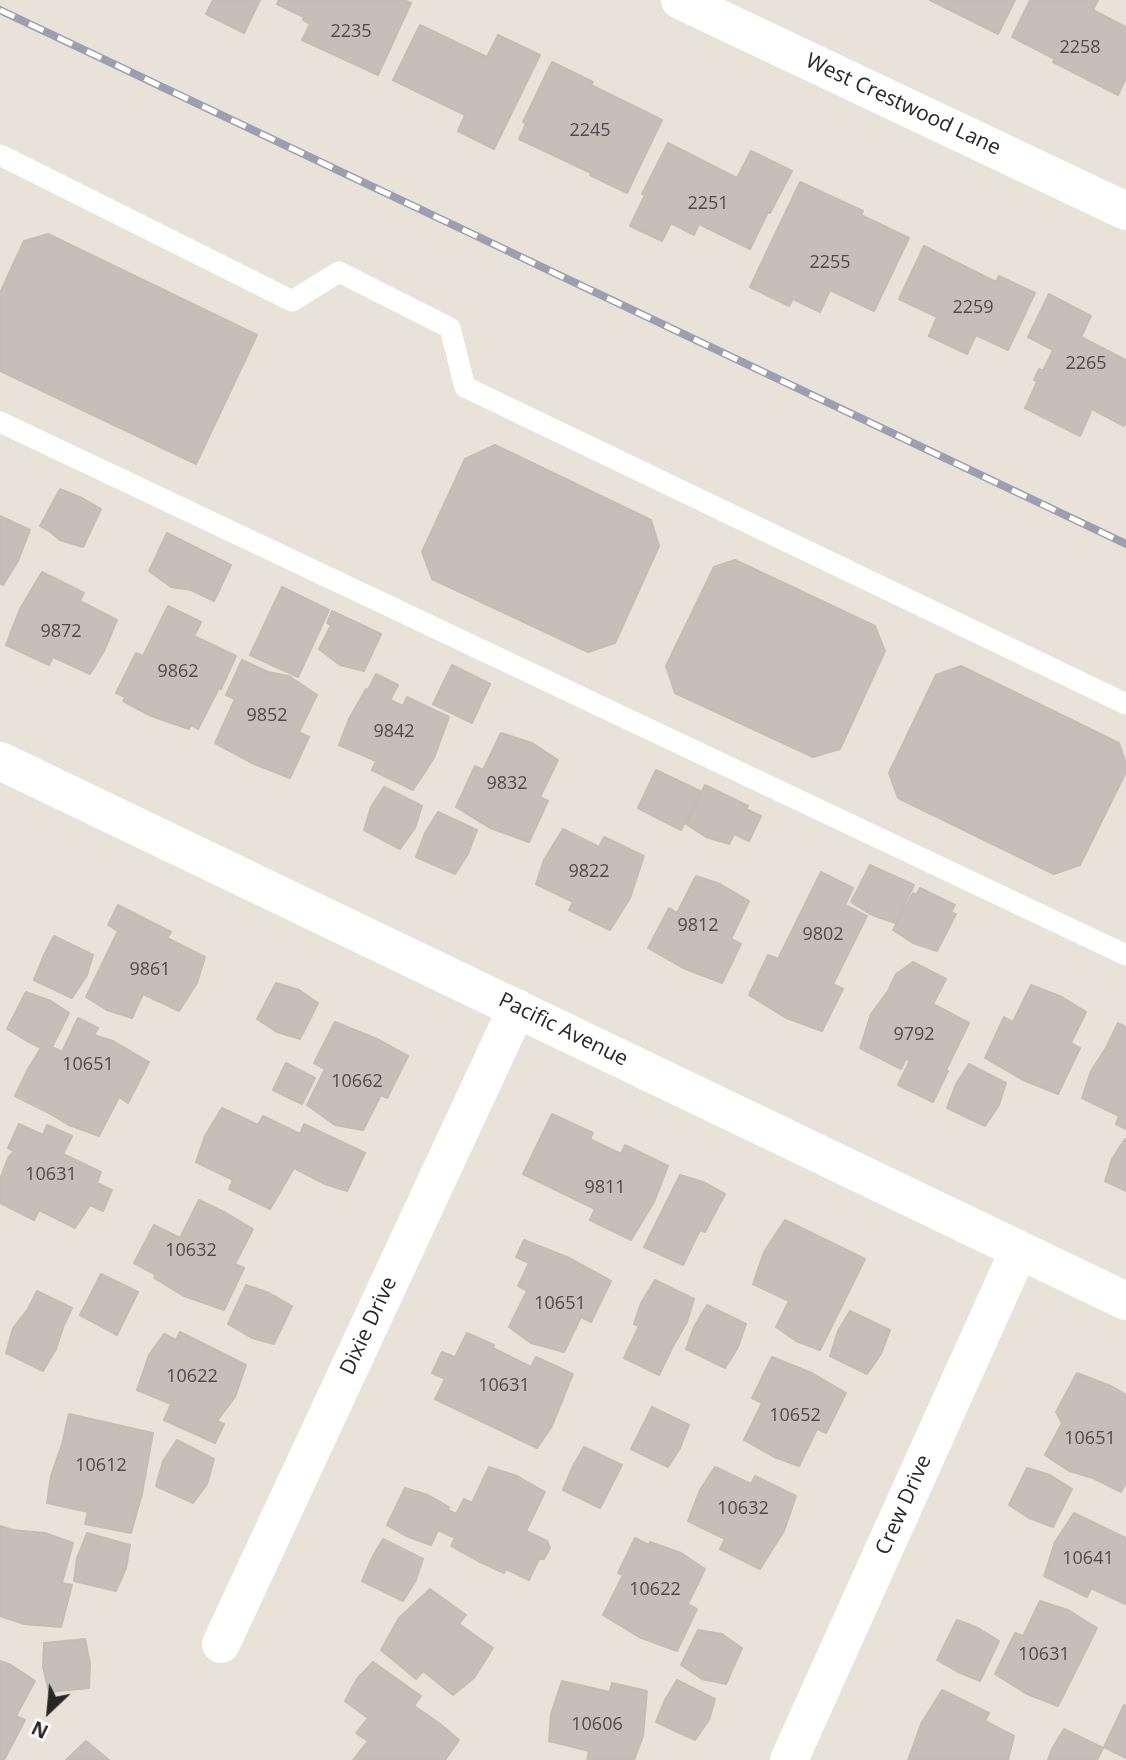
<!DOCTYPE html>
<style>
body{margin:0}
#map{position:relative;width:1126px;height:1760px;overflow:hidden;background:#e9e2d9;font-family:"Open Sans",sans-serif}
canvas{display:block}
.north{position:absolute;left:14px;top:1676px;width:70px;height:70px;-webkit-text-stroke:5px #fff;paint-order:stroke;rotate:206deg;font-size:19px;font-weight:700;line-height:28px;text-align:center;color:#272727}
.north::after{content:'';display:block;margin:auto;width:24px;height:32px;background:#272727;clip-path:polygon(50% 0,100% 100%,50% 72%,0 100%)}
</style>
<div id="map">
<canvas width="1126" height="1760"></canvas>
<div class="north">N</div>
</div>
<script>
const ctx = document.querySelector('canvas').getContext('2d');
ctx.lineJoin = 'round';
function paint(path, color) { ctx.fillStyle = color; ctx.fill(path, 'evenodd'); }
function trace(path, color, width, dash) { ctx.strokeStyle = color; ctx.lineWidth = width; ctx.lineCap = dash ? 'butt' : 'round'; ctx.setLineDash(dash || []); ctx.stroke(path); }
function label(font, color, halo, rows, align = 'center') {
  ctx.font = font + ' "Open Sans",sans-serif'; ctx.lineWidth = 7; ctx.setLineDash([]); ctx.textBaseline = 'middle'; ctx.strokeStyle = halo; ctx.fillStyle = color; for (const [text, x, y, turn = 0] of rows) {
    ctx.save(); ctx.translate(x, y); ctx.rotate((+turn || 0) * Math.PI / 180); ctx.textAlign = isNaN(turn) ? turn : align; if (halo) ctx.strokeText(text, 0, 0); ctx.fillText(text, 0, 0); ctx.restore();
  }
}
const building = new Path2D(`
 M213,0H260L244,33L206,14Z
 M279,0H404L411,3L378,75L302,40L310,24L303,20L304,17L277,4Z
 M930,0H1015L998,34Z
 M1030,0H1098L1093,10L1126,27V78L1118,95L1053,62L1055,59L1012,37Z
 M420,25L487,57L498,35L540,55L494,149L458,131L465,115L393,80Z
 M552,62L593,82L591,85L662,120L627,193L590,175L591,173L519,139L526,124L523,122Z
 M668,143L737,178L751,151L792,171L770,213L768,212L750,249L699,224L694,235L671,223L662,241L630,226L645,195L642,194Z
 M800,182L863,211L861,215L909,238L874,311L830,290L820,312L793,299L789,306L750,287Z
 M48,234L257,335L196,464L0,371V293L24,241Z
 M924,246L996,282L999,276L1035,293L1008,350L976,335L967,354L929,336L937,317L899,299Z
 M1049,294L1091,316L1081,337L1126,360V423L1124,426L1092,409L1080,436L1025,408L1037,382L1034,380L1039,369L1043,371L1053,350L1028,337Z
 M495,445L651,520L659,546L615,643L588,652L432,579L422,552L465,459Z
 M60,489L82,498L101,509L83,547L60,540L49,531L40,526Z
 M0,516L30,530L18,561L3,585L0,583Z
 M167,533L231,565L214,601L191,590L171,587L149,571Z
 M735,560L875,626L885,651L840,749L813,757L675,693L666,666L714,567Z
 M42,572L84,593L80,601L117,620L104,651L90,674L53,657L49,665L6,645L20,609Z
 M282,587L329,610L298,677L250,655Z
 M168,606L201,622L194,636L236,656L221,689L219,688L198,729L191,725L189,729L151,716L123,701L125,697L116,693L136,653L143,656Z
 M332,611L381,634L364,671L340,665L319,649L331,625L327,623Z
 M242,660L268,672L289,676L317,695L299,732L309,737L290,778L254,764L215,743L235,699L226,695Z
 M452,665L490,684L472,723L433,704Z
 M961,666L1119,743L1126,764V772L1080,865L1054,874L898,798L889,773L936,675Z
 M376,674L398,685L390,700L403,706L407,697L449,717L434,758L413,790L372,770L376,761L339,745L349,719L366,689L368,690Z
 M501,733L532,743L558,760L540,797L548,801L529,842L490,828L456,807L475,766L483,770Z
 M656,770L700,791L681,830L638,808Z
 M705,785L748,806L746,809L761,816L749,841L734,834L729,844L706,837L686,824Z
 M384,787L422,806L415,828L400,849L364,830L371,807Z
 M438,812L477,830L468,854L455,874L416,857L425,833Z
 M563,829L599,847L604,837L644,856L630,898L610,930L569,910L573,902L536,884L544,860Z
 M870,865L914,885L895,923L872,915L851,902Z
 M821,872L853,888L845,905L867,916L833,984L843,989L822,1031L786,1018L749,995L768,955L778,959Z
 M696,876L720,884L749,901L731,939L741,944L722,983L683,968L648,948L669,908L677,913Z
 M920,888L955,905L951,912L956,914L937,951L913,943L893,930L913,893L916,895Z
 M118,905L171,932L167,938L205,957L197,983L179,1011L143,994L132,1018L107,1010L86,997L118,931L108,925Z
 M54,936L93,955L87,975L72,998L34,980L43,957Z
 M913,962L946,979L933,1004L969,1023L946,1070L948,1071L933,1102L898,1085L910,1060L906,1059L901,1069L860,1048L871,1014L888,991L896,974Z
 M276,983L299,990L318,1003L300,1039L277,1032L257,1019Z
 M1031,985L1062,997L1086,1012L1071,1043L1080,1048L1058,1094L1023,1080L985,1058L1004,1017L1013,1022Z
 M26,992L51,1001L69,1013L52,1047L62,1052L78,1018L98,1028L94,1035L113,1041L149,1062L128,1103L119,1097L99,1136L69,1125L49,1113L15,1096L28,1069L41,1048L27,1041L7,1029Z
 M335,1022L377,1039L408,1056L387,1098L381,1095L363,1130L335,1125L307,1105L325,1069L314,1063Z
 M1118,1023L1126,1027V1129L1116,1124L1119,1116L1082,1098L1091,1071L1106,1048Z
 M286,1063L315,1078L302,1104L273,1090Z
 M969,1064L1006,1083L999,1105L985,1126L947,1108L956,1084Z
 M222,1108L258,1125L263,1116L300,1134L304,1124L365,1153L347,1191L325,1184L294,1168L270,1209L229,1189L233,1180L196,1162L205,1136Z
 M552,1114L593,1133L590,1139L621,1154L625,1145L668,1166L654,1202L631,1240L590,1220L595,1209L523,1174Z
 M19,1124L43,1135L47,1125L72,1136L63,1154L101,1172L97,1183L112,1190L103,1211L90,1205L75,1228L39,1210L34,1220L0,1203V1179L8,1158L14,1151L8,1148Z
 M1125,1139H1126V1191L1105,1181L1112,1159Z
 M680,1175L703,1182L725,1194L705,1232L700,1230L683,1265L644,1247Z
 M199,1200L226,1213L253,1229L235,1264L244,1268L224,1310L184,1296L154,1278L156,1275L134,1263L154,1225L180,1238Z
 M785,1220L865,1259L820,1350L796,1341L776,1327L789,1301L753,1284L764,1252Z
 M524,1240L569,1258L611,1281L591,1322L581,1317L564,1352L531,1343L509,1327L527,1291L518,1286L529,1263L516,1257Z
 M101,1274L138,1292L117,1335L80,1315Z
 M655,1280L694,1299L687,1322L673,1346L659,1375L624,1358L639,1326L634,1324L641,1303Z
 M246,1285L269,1293L292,1306L274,1344L252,1338L228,1324Z
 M37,1291L72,1308L64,1325L56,1349L43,1371L6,1353L13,1328L28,1309Z
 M707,1305L746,1324L738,1347L725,1368L686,1349L694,1327Z
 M850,1311L890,1330L881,1354L867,1374L830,1356L838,1331Z
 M180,1332L246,1365L235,1397L217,1421L224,1424L215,1443L164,1420L171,1404L137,1390L149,1355L164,1334L176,1340Z
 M467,1333L494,1345L493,1348L531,1367L536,1357L573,1374L552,1426L537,1448L435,1399L445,1379L432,1373L442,1352L455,1357Z
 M772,1357L812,1373L846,1393L826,1433L817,1429L799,1466L774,1457L744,1440L762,1403L752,1398Z
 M1077,1373L1111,1386L1126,1395V1483L1121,1492L1093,1478L1069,1471L1045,1455L1062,1423L1056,1412Z
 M652,1407L689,1425L680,1448L668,1467L631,1449Z
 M69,1414L153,1433L142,1494L131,1533L85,1524L88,1512L47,1503L51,1476L62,1444Z
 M177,1440L214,1459L207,1484L193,1503L156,1486L163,1461Z
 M584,1447L622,1465L600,1508L563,1490L572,1468Z
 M489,1467L517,1476L545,1492L526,1531L547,1541L550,1548L544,1559H539L529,1580L506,1569L504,1573L478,1561L451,1546L455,1538L438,1530L431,1545L406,1536L387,1525L405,1488L428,1495L449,1507L448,1510L456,1514L464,1499L472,1503Z
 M715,1467L751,1484L755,1476L796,1496L784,1531L760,1569L720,1549L725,1539L688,1521L700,1490Z
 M1027,1468L1050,1475L1072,1489L1053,1527L1029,1518L1009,1505Z
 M1074,1513L1126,1538L1125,1604L1091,1588L1087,1597L1044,1576L1055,1542Z
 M0,1526L13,1530L45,1533L73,1543L62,1583L72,1585L61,1627L24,1624L0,1616Z
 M87,1533L130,1545L126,1568L116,1591L74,1581L77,1558Z
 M635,1538L649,1545L650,1542L681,1553L705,1569L688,1604L697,1609L677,1651L639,1637L603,1615L623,1575L618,1573Z
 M383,1539L423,1559L416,1580L403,1601L362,1581L372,1558Z
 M430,1589L466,1615L459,1624L493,1648L474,1678L453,1695L423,1671L416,1679L381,1650L399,1618Z
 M1040,1601L1068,1610L1097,1628L1058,1706L1027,1694L995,1674L1015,1633L1023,1636Z
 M957,1620L978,1628L999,1641L980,1681L958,1672L937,1660Z
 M698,1630L722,1634L742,1648L726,1684L702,1679L681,1665Z
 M85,1639L90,1664L89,1688L49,1692L43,1667L44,1643Z
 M0,1661L11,1665L35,1681L16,1716L25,1720L4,1760L0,1759Z
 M373,1662L421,1696L414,1706L439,1723L459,1740L445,1760H353L368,1741L356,1733L368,1718L345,1701L357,1679Z
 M677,1680L715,1699L709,1720L695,1740L656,1722L665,1700Z
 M562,1681L610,1692L612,1683L647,1691L643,1736L634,1760H587L589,1751L549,1741L551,1714Z
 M942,1690L989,1713L985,1721L1014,1736L1008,1760H908L921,1724Z
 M1124,1705L1126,1706V1758L1104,1747Z
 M1064,1729L1103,1748L1097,1760H1048L1052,1749Z
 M86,1741L109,1760H66Z`);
paint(building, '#c4bfb9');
trace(building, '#c3beb3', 2);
trace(new Path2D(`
 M0,155L292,301L339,272L450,328L465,387L1126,704
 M0,422L1126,955`), '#fff', 21);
trace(new Path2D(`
 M680,0L1126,211
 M0,761L1126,1301
 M221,1644L517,1008
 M789,1760L1019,1250`), '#fff', 38);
const rail = new Path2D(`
 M0,10L1126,544`);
trace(rail, '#9c9fb0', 8);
trace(rail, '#fff', 5, [16]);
label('18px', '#4e4d4c', null, [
 ["2235",351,32],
 ["2258",1080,48],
 ["2245",590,131],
 ["2251",708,204],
 ["2255",830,263],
 ["2259",973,308],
 ["2265",1086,364],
 ["9872",61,632],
 ["9862",178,672],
 ["9852",267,716],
 ["9842",394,732],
 ["9832",507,784],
 ["9822",589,872],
 ["9812",698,926],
 ["9802",823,935],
 ["9861",150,970],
 ["9792",914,1035],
 ["10651",88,1065],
 ["10662",357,1082],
 ["10631",51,1175],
 ["9811",605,1188],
 ["10632",191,1251],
 ["10651",560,1304],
 ["10622",192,1377],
 ["10631",504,1386],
 ["10652",795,1416],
 ["10651",1090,1439],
 ["10612",101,1466],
 ["10632",743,1509],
 ["10641",1088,1559],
 ["10622",655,1590],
 ["10631",1044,1655],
 ["10606",597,1725]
]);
label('21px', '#272727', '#fff', [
 ["West Crestwood Lane",903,105,25],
 ["Pacific Avenue",563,1030,26],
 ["Dixie Drive",369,1326,-65],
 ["Crew Drive",904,1505,-66]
]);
</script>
